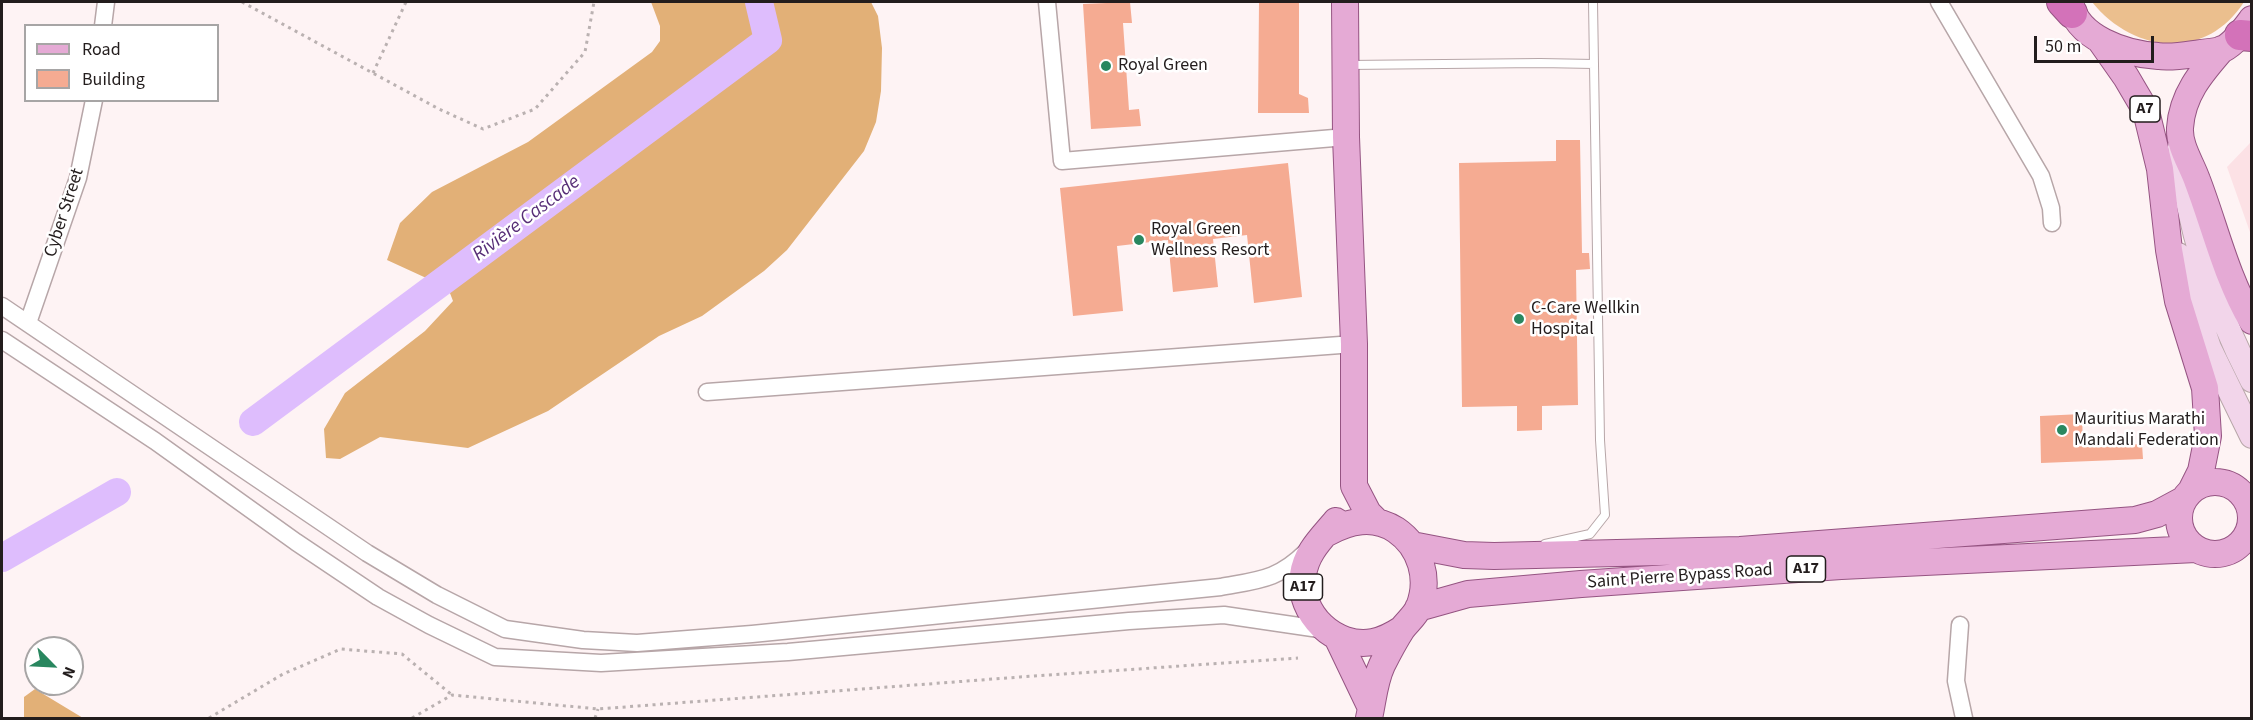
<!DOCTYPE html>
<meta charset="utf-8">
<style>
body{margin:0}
#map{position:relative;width:2253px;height:720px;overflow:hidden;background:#fef3f4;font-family:"Source Sans 3",sans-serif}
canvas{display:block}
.frame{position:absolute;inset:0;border:3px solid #231d1d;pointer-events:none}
.legend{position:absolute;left:24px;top:24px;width:195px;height:78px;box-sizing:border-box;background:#fff;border:2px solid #a7a5a5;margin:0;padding:8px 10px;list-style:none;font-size:18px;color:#231d1d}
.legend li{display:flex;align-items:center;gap:12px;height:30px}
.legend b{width:30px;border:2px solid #a7a5a5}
.north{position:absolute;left:24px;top:636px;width:60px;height:60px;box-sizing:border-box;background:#fff;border:2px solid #a7a5a5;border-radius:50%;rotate:114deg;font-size:16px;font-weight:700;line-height:24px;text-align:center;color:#231d1d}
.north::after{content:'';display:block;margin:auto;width:21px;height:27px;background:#29875f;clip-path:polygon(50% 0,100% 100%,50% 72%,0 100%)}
.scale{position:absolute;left:2034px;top:36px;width:120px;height:27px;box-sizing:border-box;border:3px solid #231d1d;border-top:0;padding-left:8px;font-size:18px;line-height:21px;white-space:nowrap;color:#231d1d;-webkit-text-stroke:4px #fff;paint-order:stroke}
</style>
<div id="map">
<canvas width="2253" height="720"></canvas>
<div class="frame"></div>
<ul class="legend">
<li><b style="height:8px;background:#e5aad5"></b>Road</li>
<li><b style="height:16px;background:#f5ab92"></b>Building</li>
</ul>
<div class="north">N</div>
<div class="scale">50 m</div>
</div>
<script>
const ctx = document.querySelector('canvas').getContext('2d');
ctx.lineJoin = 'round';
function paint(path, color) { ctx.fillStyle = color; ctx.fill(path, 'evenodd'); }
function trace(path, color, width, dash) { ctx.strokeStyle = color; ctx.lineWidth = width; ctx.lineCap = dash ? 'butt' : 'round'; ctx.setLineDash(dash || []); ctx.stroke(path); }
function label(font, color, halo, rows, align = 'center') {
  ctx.font = font + ' "Source Sans 3",sans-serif'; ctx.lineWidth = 5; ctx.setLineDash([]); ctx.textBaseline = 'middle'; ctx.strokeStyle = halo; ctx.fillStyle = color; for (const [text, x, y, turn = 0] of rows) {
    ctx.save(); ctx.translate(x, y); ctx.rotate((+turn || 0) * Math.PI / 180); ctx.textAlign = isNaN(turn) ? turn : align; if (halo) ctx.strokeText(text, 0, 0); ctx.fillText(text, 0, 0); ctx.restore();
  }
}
paint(new Path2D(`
 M2251,142V235L2227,167Z`), '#fce1e5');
paint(new Path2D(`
 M2092,2H2244C2205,62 2133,53 2092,2Z`), '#ebbf8e');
paint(new Path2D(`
 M651,2H871L878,16L882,48L881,91L876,122L864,151L787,250L764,271L702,316L659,336L548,411L468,448L380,437L340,459L326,458L324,429L345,393L425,331L453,301L448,288L387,260L400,223L432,192L528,142L652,52L660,41V26Z
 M35,689L83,718H24V697Z`), '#e2b077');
trace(new Path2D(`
 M253,422L768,40L759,2
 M2,558L117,492`), '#debdfd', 28);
paint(new Path2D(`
 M1130,2L1132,23H1123L1129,110L1139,109L1141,126L1091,129L1083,4Z
 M1259,2H1299V94L1308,98L1309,113H1258Z
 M1556,140H1580L1582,253H1589L1590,269L1576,270L1578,405L1542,406V430L1517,431V406L1462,407L1459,163L1556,161Z
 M1288,163L1302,297L1254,303L1247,235L1213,239L1218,287L1173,292L1168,240L1117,246L1123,311L1073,316L1060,188Z
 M2082,414L2083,447L2142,444L2143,459L2041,463L2040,416Z`), '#f5ab92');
const lane = new Path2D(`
 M1348,65L1540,63L1594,64
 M1545,544L1590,534L1605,515L1600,440L1593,2`);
const street = new Path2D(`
 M1047,2L1062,161L1346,137
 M1939,2L2041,176L2051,208L2052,223
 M103,26L106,2
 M2,306L367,553L437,595L505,629L583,640L637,643L752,634L1221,587C1259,580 1278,580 1307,551
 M28,323L78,178L94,100
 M2,340L155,441L296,542L378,597L429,625L495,657L601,663L788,652L1129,621L1224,615L1326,630
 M707,392L1354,344
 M1960,625L1956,681L1964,718`);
const secondary = new Path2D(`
 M2180,147C2188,228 2215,308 2252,380
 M2178,255L2209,348L2252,436`);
const primary = new Path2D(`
 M1345,2L1346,137L1354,344V486L1368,513L1377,522
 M2070,2C2076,38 2125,54 2158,56C2172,58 2186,55 2200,53C2207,52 2217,52 2223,49C2235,43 2244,30 2252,19
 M2100,40L2126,77L2146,111L2160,169L2169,250L2178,301L2205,388L2208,436L2201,471L2191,491
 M2222,49C2201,73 2182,95 2180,128C2179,146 2191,163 2197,180C2215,227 2226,277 2252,321
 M2179 518a36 36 0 1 1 72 0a36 36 0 1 1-72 0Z
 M1336,521C1322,538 1306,552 1303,575C1298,614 1335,649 1373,642C1384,640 1393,635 1402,629
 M1327,533C1349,521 1373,515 1396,530C1421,547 1430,579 1419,607C1415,616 1408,621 1402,629C1395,640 1388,653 1382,665C1374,682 1373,701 1369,718
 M1412,545L1464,555L1494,556L1740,550L2135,520L2157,514L2183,500
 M1418,608L1468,594L1581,584L1841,566L2196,549
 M1337,637L1371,708`);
const highway = new Path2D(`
 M2062,2L2072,13
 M2240,35L2252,36`);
trace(lane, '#b7a6a8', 10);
trace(street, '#b7a6a8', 19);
trace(secondary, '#b7a6a8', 26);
trace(primary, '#955482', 28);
trace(highway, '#955482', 32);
trace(new Path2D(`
 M242,2L439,109L483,129L535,109L585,52L594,2
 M373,73L406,2
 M209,718L283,674L341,649L402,654L452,695
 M412,718L452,695L598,709L1020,677L1298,658
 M595,718L598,709`), '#bab1b1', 3, [3, 4.5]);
trace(lane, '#fff', 8);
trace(street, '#fff', 16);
trace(secondary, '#f2d5ea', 24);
trace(primary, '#e5aad5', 26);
trace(highway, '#d372b9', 30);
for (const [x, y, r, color] of [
 [1106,66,6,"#29875f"],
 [1139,240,6,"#29875f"],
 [1519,319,6,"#29875f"],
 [2062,430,6,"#29875f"]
]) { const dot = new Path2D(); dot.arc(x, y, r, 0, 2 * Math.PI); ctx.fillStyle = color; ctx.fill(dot); trace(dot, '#fff', 2); }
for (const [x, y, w] of [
 [2145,109,30],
 [1806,569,39],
 [1303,587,39]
]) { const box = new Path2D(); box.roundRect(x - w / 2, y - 13, w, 26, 4.5); ctx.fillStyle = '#fff'; ctx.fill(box); trace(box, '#231d1d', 1.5); }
label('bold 16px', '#231d1d', null, [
 ["A7",2145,109],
 ["A17",1806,569],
 ["A17",1303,587]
]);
label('18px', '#231d1d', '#fff', [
 ["Royal Green",1118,66],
 ["Royal Green",1151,230],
 ["Wellness Resort",1151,251],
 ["C-Care Wellkin",1531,309],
 ["Hospital",1531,330],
 ["Mauritius Marathi",2074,420],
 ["Mandali Federation",2074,441]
], 'left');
label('18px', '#231d1d', '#fff', [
 ["Cyber Street",65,213,-72],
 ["Saint Pierre Bypass Road",1680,577,-4]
]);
label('italic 20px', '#572e77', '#fff', [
 ["Rivière Cascade",527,219,-37]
]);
</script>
